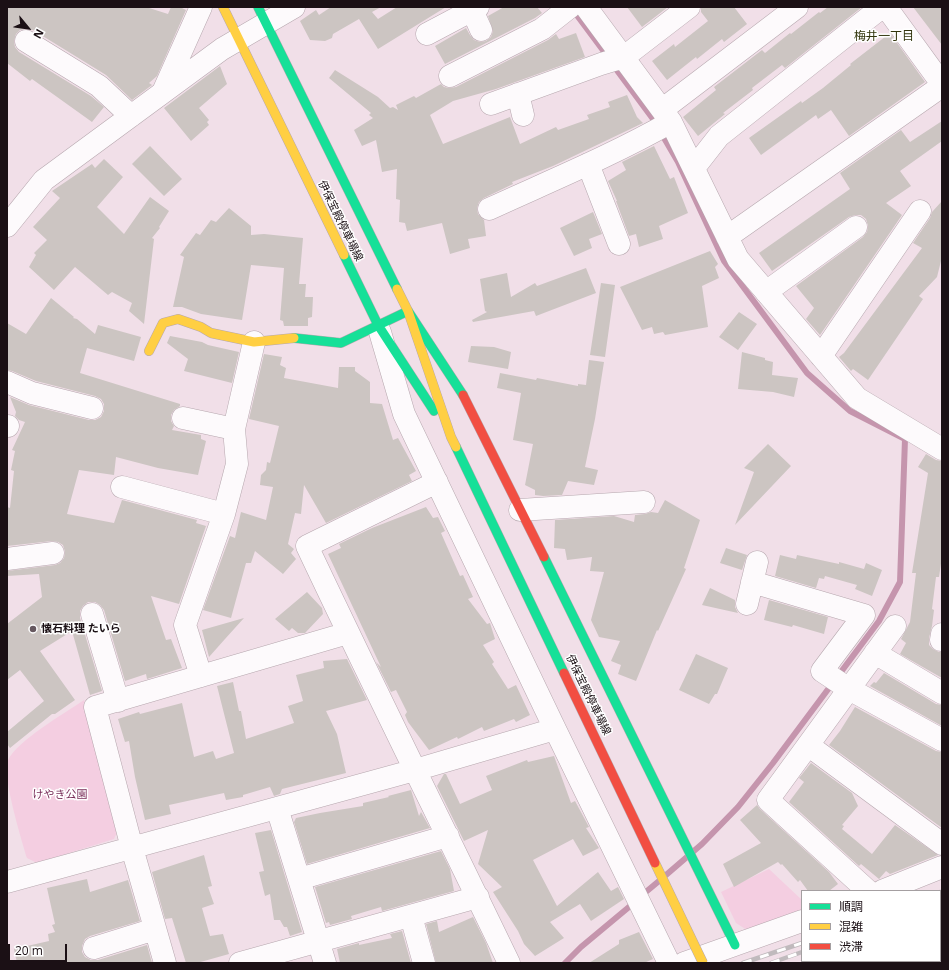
<!DOCTYPE html>
<meta charset="utf-8">
<style>
body{margin:0}
#map{position:relative;width:949px;height:970px;overflow:hidden;background:#f1dfe8;font-family:"Open Sans","Noto Sans JP",sans-serif}
canvas{display:block}
.frame{position:absolute;inset:0;border:8px solid #1b1015;pointer-events:none}
.legend{position:absolute;left:801px;top:890px;width:140px;height:72px;box-sizing:border-box;background:#fff;border:1px solid #a49fa1;margin:0;padding:5px 7px;list-style:none;font-size:12px;color:#1b1015}
.legend li{display:flex;align-items:center;gap:8px;height:20px}
.legend b{width:20px;border:1px solid #a49fa1}
.north{position:absolute;left:8px;top:8px;width:40px;height:40px;-webkit-text-stroke:3px #fff;paint-order:stroke;rotate:119deg;font-size:11px;font-weight:700;line-height:16px;text-align:center;color:#1b1015}
.north::after{content:'';display:block;margin:auto;width:14px;height:18px;background:#1b1015;clip-path:polygon(50% 0,100% 100%,50% 72%,0 100%)}
.scale{position:absolute;left:8px;top:944px;width:59px;height:18px;box-sizing:border-box;border:2px solid #1b1015;border-top:0;padding-left:5px;font-size:12px;line-height:14px;white-space:nowrap;color:#1b1015;-webkit-text-stroke:3px #fff;paint-order:stroke}
</style>
<div id="map">
<canvas width="949" height="970"></canvas>
<div class="frame"></div>
<ul class="legend">
<li><b style="height:5px;background:#16e098"></b>順調</li>
<li><b style="height:5px;background:#ffcf43"></b>混雑</li>
<li><b style="height:5px;background:#f24e42"></b>渋滞</li>
</ul>
<div class="north">N</div>
<div class="scale">20 m</div>
</div>
<script>
const ctx = document.querySelector('canvas').getContext('2d');
ctx.lineJoin = 'round';
function paint(path, color) { ctx.fillStyle = color; ctx.fill(path, 'evenodd'); }
function trace(path, color, width, dash) { ctx.strokeStyle = color; ctx.lineWidth = width; ctx.lineCap = dash ? 'butt' : 'round'; ctx.setLineDash(dash || []); ctx.stroke(path); }
function label(font, color, halo, rows, align = 'center') {
  ctx.font = font + ' "Open Sans","Noto Sans JP",sans-serif'; ctx.lineWidth = 3; ctx.setLineDash([]); ctx.textBaseline = 'middle'; ctx.strokeStyle = halo; ctx.fillStyle = color; for (const [text, x, y, turn = 0] of rows) {
    ctx.save(); ctx.translate(x, y); ctx.rotate((+turn || 0) * Math.PI / 180); ctx.textAlign = isNaN(turn) ? turn : align; if (halo) ctx.strokeText(text, 0, 0); ctx.fillText(text, 0, 0); ctx.restore();
  }
}
paint(new Path2D(`
 M84,700L119,828L114,839L37,863L27,858C22,841 1,773 8,760C18,740 64,714 84,700Z
 M769,869L802,900V913L750,932L736,923L721,892Z`), '#f4cee1');
trace(new Path2D(`
 M573,10L608,57
 M613,65L653,119L678,162L724,261L807,373L850,411L905,439L900,582L879,621L773,763L738,807L702,844L666,875
 M641,896L659,881
 M565,963L581,947L635,902`), '#c595ad', 6);
paint(new Path2D(`
 M7,7H146L168,14L171,7H180L186,10L157,76L149,83L152,85L132,100L106,75L33,30L26,29L20,30L16,34L14,41L15,47L19,52L91,96L104,107L92,122L32,79L30,81L7,63Z
 M331,7H381L372,12L378,19L397,7H446L378,49L359,19L333,34L332,38L325,41L310,40L300,21L316,10L319,15Z
 M504,7H537L542,13L535,18L445,64L435,46L466,28L470,35L474,40L480,42L486,41L491,37L493,31L488,16Z
 M627,7H668L642,27Z
 M701,7H734L747,24L724,42L722,39L697,59L696,57L667,80L652,61L674,44L675,47L708,21L701,12Z
 M828,7H862L785,68L782,65L752,88L753,90L723,113L725,114L698,136L683,117L716,90L714,87L762,50L765,53L790,33L791,34L819,12L820,13Z
 M913,7H942V45Z
 M576,33L585,57L496,89L453,101L430,115L443,144L510,117L520,144L556,127L558,130L589,119L587,115L610,107L608,102L627,95L637,117L643,123L553,166L512,182L513,184L484,198L479,202L477,208L478,214L484,220L486,236L468,239L470,248L450,254L442,223L407,231L405,223L399,222L400,200L396,199L397,169L382,172L376,140L362,146L354,130L373,118L369,115L371,113L329,78L335,70L378,97L390,108L393,107L398,110L396,105L414,96L416,98L441,84L444,87L449,88L456,87L548,40L556,34L559,39Z
 M890,33L925,82L849,136L831,110L818,119L816,115L761,155L749,138L801,101L802,103L823,88L851,65L850,64Z
 M220,66L227,84L199,108L209,120L207,122L209,125L191,141L164,108Z
 M942,121V141L900,171L911,186L886,203L902,215L820,335L806,319L814,308L796,286L863,237L867,232L868,226L866,219L861,215H855L849,217L772,271L759,253L850,189L840,173L901,130L910,142Z
 M150,146L182,179L164,196L132,164Z
 M654,146L670,179L674,177L688,213L659,226L663,239L639,247L636,234L629,236L616,201H617L608,181L626,170L622,162Z
 M104,159L123,177L97,207L124,234L150,197L169,211L159,227L160,228L152,238L154,239L144,324L129,311L132,303L112,292L108,295L75,267L54,290L29,267L36,255L34,253L47,240L33,227L60,198L52,191L92,164L95,168Z
 M942,201V257L937,277L919,296L923,299L868,380L853,369L851,371L839,357L844,353L922,248L913,243L930,218L932,212Z
 M229,208L251,226V235L264,234L303,238L299,284H306L305,297H313L312,317L308,318V326H284L283,321L280,320L284,268L251,265L242,320L201,314L182,307H173L184,257L180,255L196,233L200,235L211,220L216,222Z
 M593,212L602,234L589,239L592,248L574,256L560,228Z
 M710,251L718,264L715,267L719,278L702,286L708,327L665,335L663,332L654,334L652,327L642,330L620,287Z
 M586,268L596,293L536,316L534,311L473,322L472,320L487,312L485,311L480,279L507,273L511,297L535,283L537,286Z
 M601,283L615,285L605,357L590,355Z
 M51,298L74,317L73,318L77,319L95,334L98,325L141,337L134,361L87,348L80,373L180,404V406L174,410L171,415V421L174,426L172,430L201,435V439L206,441L198,475L158,468L116,457L114,475L79,470L67,514L114,523L122,500L197,520L196,523L206,526L179,604L151,596L166,640L171,639L182,668L147,679L146,674L125,681L104,610L100,605L95,602H88L83,606L80,611V618L102,691L90,695L72,631L40,651L75,700L55,714H52L10,748L7,744V732L44,701L20,670L7,680V624L42,597L39,574L7,576V571L55,565L60,563L64,558L65,552L63,545L58,542L52,541L7,546V507L10,508L14,471L11,470L15,451L12,450L25,422L19,420L15,416L16,412L10,397L29,405L89,420H95L101,417L104,411V404L101,399L95,396L36,381L12,371L7,370V323L26,334Z
 M739,312L757,324L738,350L719,337Z
 M170,336L202,342L208,345L239,352L232,383L184,371L188,359L167,343Z
 M471,346L494,347L511,352L508,369L468,362Z
 M742,352L765,358V360L773,362L772,375L798,378L794,397L773,392L738,389Z
 M264,354L282,357L280,365L286,368L284,378L338,388L339,367H355V371L370,382V403L382,404L393,440L398,438L416,471L409,475L412,481L326,523L304,485L301,514L295,513L288,544L294,549L291,553L296,559L283,574L255,551L251,563H246L231,618L203,610L230,536L235,538L241,512L266,520L273,487L260,485L261,475L266,470L267,462L270,463L279,426L249,419Z
 M589,360L604,362L595,419L585,467L598,470L594,485L568,481L562,495L543,496L535,495V490L525,485L533,444L513,440L521,393L497,388L500,373L536,380L537,378L578,386V384L586,385Z
 M768,444L791,466L735,525L754,472L744,468Z
 M926,454L936,460L942,461V557L939,577H936L932,609L934,610L932,626L929,638V645L933,649L939,652H942V678L900,654L906,643L901,639L910,622L916,573H912L928,473L918,467Z
 M665,500L700,520L684,568L686,569L658,631L657,630L636,681L618,674L621,665L611,661L620,641L599,637L591,620L604,572L590,571L592,557L567,560L565,549L554,548L555,520L614,516L634,522L635,515L645,514L651,512L658,513Z
 M426,507L433,518L438,517L445,531L441,533L460,576L463,575L473,597L468,599L487,624L490,623L495,639L483,645L494,662L492,664L508,689L516,685L530,715L516,722L514,719L484,731L482,727L458,739L457,737L429,750L408,722L405,715L407,712L396,690L391,692L376,662L381,667L328,554L341,548L339,544L372,528Z
 M726,548L747,555L742,570L720,563Z
 M780,555L796,559L797,555L839,564V562L864,569L866,563L882,570L872,596L855,589L857,585L825,576L824,579L819,578L816,588L775,576Z
 M710,588L735,600V607L738,613L702,605Z
 M307,592L322,608L323,614L305,633H298L292,628L289,631L275,619Z
 M769,600L828,617L824,634L793,625L792,627L764,620Z
 M244,618L225,639L209,657L202,630Z
 M696,654L728,668L717,694H715L709,704L679,690Z
 M347,659L367,700L326,711L337,734L346,773L282,789L280,794L274,796L270,787L243,795V797L226,800L224,793L169,805L171,814L145,820L135,777L129,741L125,742L118,719L139,712L140,714L182,703L194,757L213,751L216,759L234,753L217,686L233,682L239,711H241L246,739L294,723L288,706L303,701L296,675L324,668L323,661Z
 M884,673L936,704L942,705V726L870,686L874,682L876,683Z
 M855,707L936,751L942,752V828L829,745L840,731Z
 M554,756L571,803L575,801L589,827L586,828L599,848L583,856L573,839L533,860L557,906L598,872L611,891L618,887L624,899L591,921L580,904L550,922L564,938L535,956L524,944L518,931L493,892L502,887L478,864L488,830L464,841L437,786L444,774H446L460,804L492,790L486,776L527,760L528,762Z
 M811,763L852,793L858,806L842,825L844,826L842,829L872,854L895,825L938,855L890,874L886,871L879,879L861,864L859,866L789,802L804,782L799,778Z
 M411,790L419,816L421,812L430,828L307,864L294,822L296,818L320,813L363,806V803L389,797L388,796Z
 M757,805L760,809L829,872L838,884L829,891H808L800,880L798,882L782,864L781,865L778,862L734,887L723,864L761,843L740,820Z
 M271,830L302,932L290,936L287,927H284L280,920H274L270,894L265,896L259,872L264,871L255,833Z
 M441,851L450,869L454,891L382,911L381,907L351,916L352,919L330,925L329,922L326,923L315,887Z
 M204,855L212,886L208,887L214,904L202,908L210,936L223,934L229,954L197,963H186L172,918L165,919L152,872Z
 M87,879L90,892L128,880L140,921L90,936L85,939L82,946V952L85,957L91,960H98L147,945L152,963H17L14,949L49,941L48,934L55,932L52,925L55,924L47,888Z
 M473,917L486,943L493,963H436L426,924L437,921L439,932Z
 M402,931L411,963H340L337,949L359,943V945L392,938L390,934Z
 M639,932L653,959L644,963H589L619,944V940Z`), '#ccc5c2');
const street = new Path2D(`
 M586,7L671,122L738,259L857,398L942,449
 M886,7L942,84
 M472,10L481,30
 M427,34L478,7
 M26,41L99,86L131,116
 M450,76L542,29L570,7
 M163,92L201,7
 M518,94L523,115
 M491,104L601,64L624,57L689,7
 M663,109L797,7
 M588,164L619,244
 M694,168L719,136L882,7
 M489,209C550,181 613,155 671,122
 M7,226L44,180L222,49L294,7
 M727,237L942,86
 M766,292L856,227
 M380,332L404,414L555,729L669,963
 M821,356L920,211
 M7,382L32,393L92,408
 M183,418L234,429
 M7,426H8
 M437,482L307,546C373,686 442,824 509,963
 M122,487L224,514
 M520,510L644,502
 M7,559L53,553
 M752,582L864,615L822,671L849,689L942,740
 M747,604L757,562
 M92,614L118,701
 M941,640L942,634
 M875,653L942,693
 M201,676L185,625L224,514L237,464L234,429L254,342
 M808,745L942,844
 M277,808L325,963
 M299,879L448,836
 M7,882L415,770L555,729
 M868,891L768,800L895,626
 M882,891L942,867
 M411,916L424,963
 M94,948L155,929
 M165,963L132,848L95,707L348,633
 M240,963L478,897
 M684,963L802,921`);
const fast = new Path2D(`
 M258,7L397,289
 M344,255L378,325L434,411
 M294,338L341,343L408,311L463,395
 M456,447L564,673
 M544,557L735,945
 M940,930H942
 M863,963L868,961`);
const slow = new Path2D(`
 M223,7L344,255
 M397,289L408,311L451,437L456,447
 M149,351L163,323L178,319L201,327L211,333L254,342L294,338`);
const jam = new Path2D(`
 M463,395L544,557`);
trace(street, '#b6a7ae', 23);
trace(fast, '#b6a7ae', 10);
trace(slow, '#b6a7ae', 10);
trace(jam, '#b6a7ae', 10);
trace(street, '#fdfafc', 22);
trace(fast, '#16e098', 9);
trace(slow, '#ffcf43', 9);
trace(jam, '#f24e42', 9);
const rail = new Path2D(`
 M940,892H942
 M940,902L942,901
 M743,963L802,943
 M771,963L802,952`);
trace(rail, '#c0babd', 4.5);
trace(rail, '#fff', 3, [9]);
const slowBridge = new Path2D(`
 M655,863L703,963`);
const jamBridge = new Path2D(`
 M564,673L655,863`);
trace(slowBridge, '#b6a7ae', 10, []);
trace(jamBridge, '#b6a7ae', 10, []);
trace(slowBridge, '#ffcf43', 9);
trace(jamBridge, '#f24e42', 9);
for (const [x, y, r, color] of [
 [33,629,4,"#66585f"]
]) { const dot = new Path2D(); dot.arc(x, y, r, 0, 2 * Math.PI); ctx.fillStyle = color; ctx.fill(dot); trace(dot, '#fff', 1.5); }
label('11px', '#1b1015', '#fff', [
 ["伊保宝殿停車場線",340,221,64],
 ["伊保宝殿停車場線",588,695,64]
]);
label('bold 11px', '#1b1015', '#fff', [
 ["懐石料理 たいら",41,629]
], 'left');
label('11px', '#792e59', '#fff', [
 ["けやき公園",60,795]
]);
label('12px', '#32350d', '#fff', [
 ["梅井一丁目",884,37]
]);
</script>
